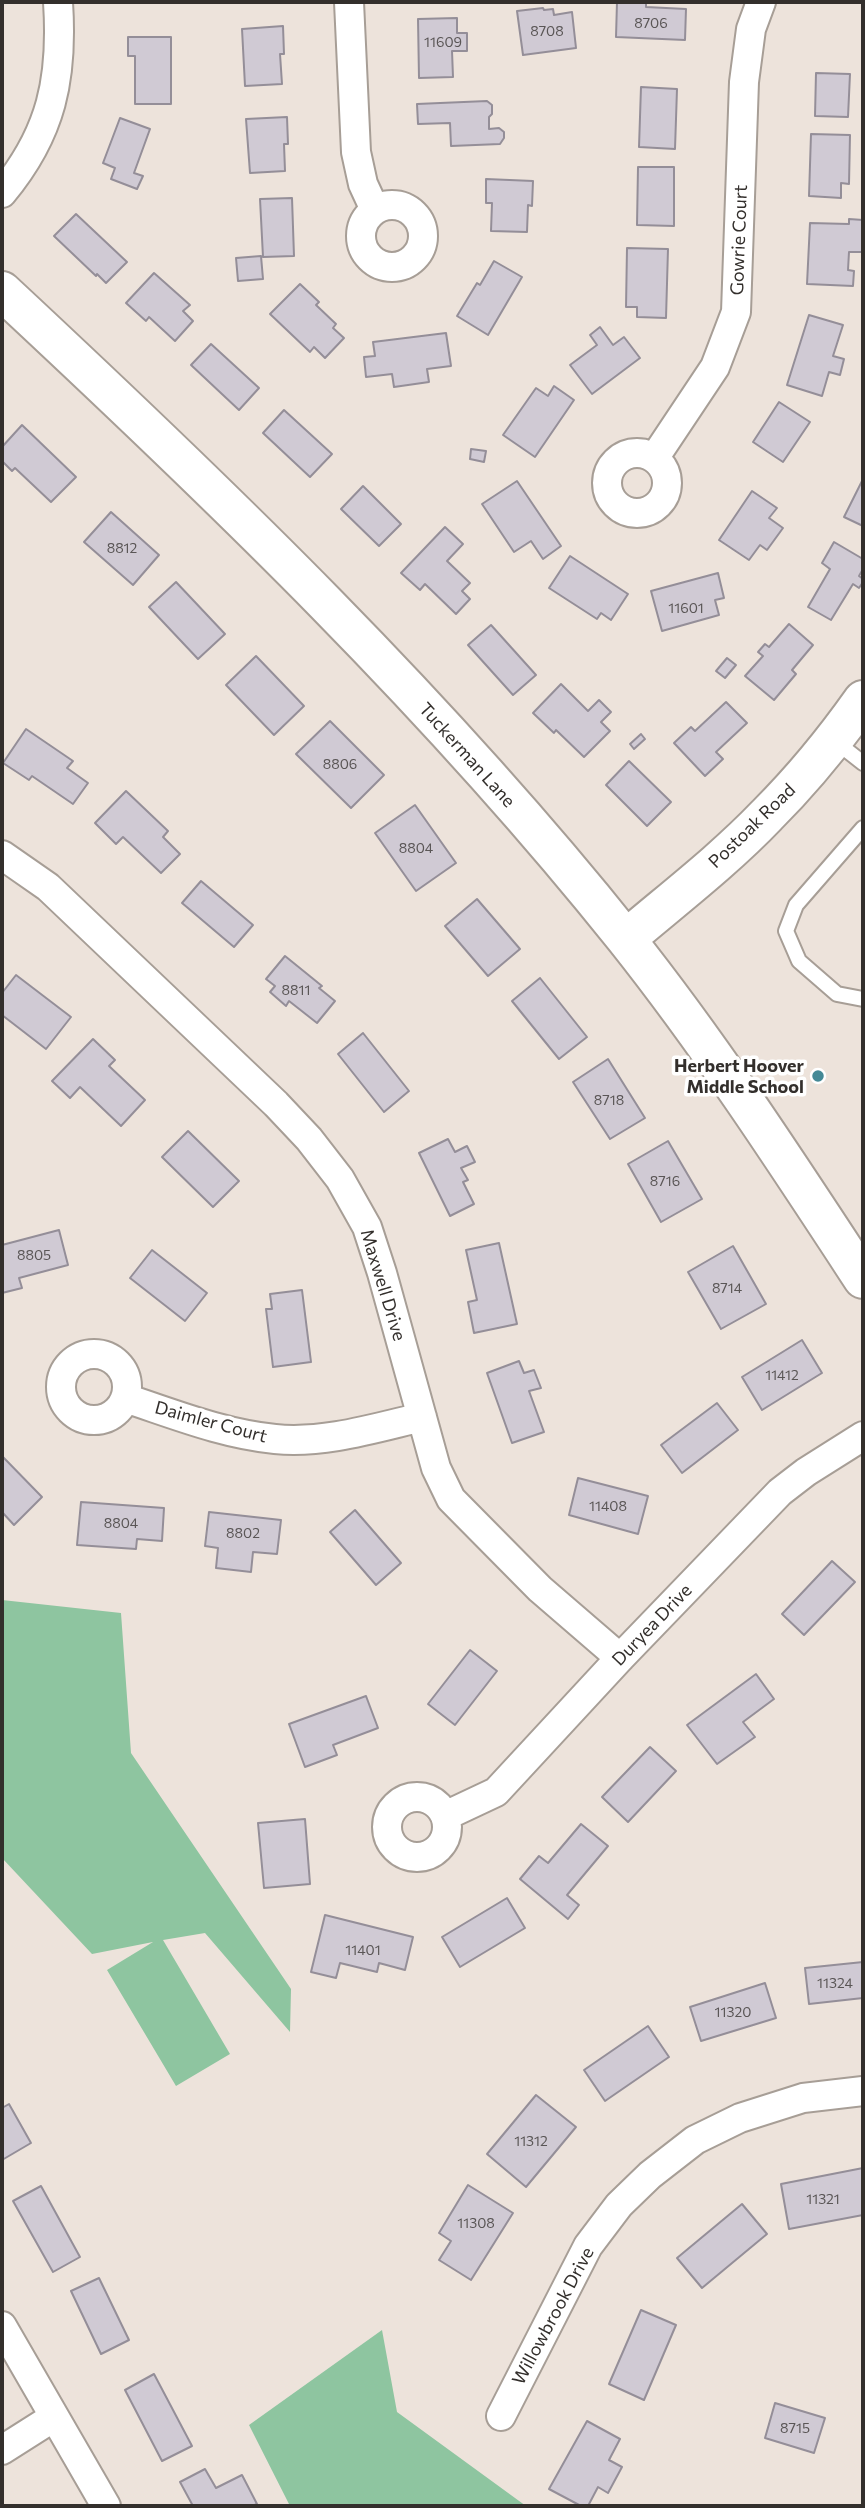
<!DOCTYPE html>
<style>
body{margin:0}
#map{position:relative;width:865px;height:2508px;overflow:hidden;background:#ede3db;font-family:Commissioner,sans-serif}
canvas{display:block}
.frame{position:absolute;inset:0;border:4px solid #332f2c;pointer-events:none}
</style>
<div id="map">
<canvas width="865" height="2508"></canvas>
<div class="frame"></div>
</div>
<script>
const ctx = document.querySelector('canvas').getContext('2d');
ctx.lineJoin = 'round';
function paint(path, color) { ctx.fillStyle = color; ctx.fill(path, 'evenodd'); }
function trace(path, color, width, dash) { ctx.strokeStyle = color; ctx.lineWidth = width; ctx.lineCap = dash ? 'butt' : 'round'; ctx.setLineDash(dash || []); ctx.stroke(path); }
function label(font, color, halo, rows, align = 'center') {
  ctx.font = font + ' Commissioner,sans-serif'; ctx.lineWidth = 7; ctx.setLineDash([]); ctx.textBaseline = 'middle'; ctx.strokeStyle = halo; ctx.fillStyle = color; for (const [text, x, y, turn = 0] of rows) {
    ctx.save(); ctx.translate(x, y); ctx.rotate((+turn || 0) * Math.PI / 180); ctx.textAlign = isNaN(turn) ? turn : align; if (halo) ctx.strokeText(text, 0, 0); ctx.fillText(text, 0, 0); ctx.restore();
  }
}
paint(new Path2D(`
 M2,1600L121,1613L131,1753L291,1989L290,2032L205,1933L163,1940L230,2054L176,2086L107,1970L153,1942L92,1954L2,1858Z
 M382,2330L397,2412L526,2506H290L249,2425Z`), '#8ec5a0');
const building = new Path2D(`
 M617,2H646V7L686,9L685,40L616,37Z
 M543,8L544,10L553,9L554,15L572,12L576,48L523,55L517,11Z
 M457,18V33H467V51H452L453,77L419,78L418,19Z
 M283,26L284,54H280L282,84L245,86L242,29Z
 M128,37H171V104H135V56H128Z
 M816,73L850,74L848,117L815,116Z
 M641,87L677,89L675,149L639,147Z
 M487,101L492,105V114L489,117V129L499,128L504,132V138L500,144L451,146L450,123L418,124L417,104Z
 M287,117L288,144H284L285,171L250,173L246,119Z
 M120,118L150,129L134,173L143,176L137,189L111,179L115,168L103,163Z
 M811,134L850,135L849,184L841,183V198L809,196Z
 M638,167H674V226L637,225Z
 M486,179L533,181L532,206L528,205L527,232L491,231L492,203H486Z
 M292,198L294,256L263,257L260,199Z
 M76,214L127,262L106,283L97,274L96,276L54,236Z
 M849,219L863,220V252H849L848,270L854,271L853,286L807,284L810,223L849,224Z
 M627,248L668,249L666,318L637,317V307H626Z
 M261,256L263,279L238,281L236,258Z
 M494,261L522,277L488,335L457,316L477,283L480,285Z
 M154,273L190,305L183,311L193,321L175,341L149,317L146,321L126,303Z
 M300,284L319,302L316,305L336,324L333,328L344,338L325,358L314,347L310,352L270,314Z
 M809,315L843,325L833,356L844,359L840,375L829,372L822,396L787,385Z
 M600,327L613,345L624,337L640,358L592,394L570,365L597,345L590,335Z
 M446,333L451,366L427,369L429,382L394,387L392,374L366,377L364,357L375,356L373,342Z
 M211,344L259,388L239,410L191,365Z
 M554,386L574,400L535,457L503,435L536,388L548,396Z
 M779,402L810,422L783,462L753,442Z
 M284,410L332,454L310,477L263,433Z
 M22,425L76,477L51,502L15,468L12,471L2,461V447Z
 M471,449L486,451L484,462L470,459Z
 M863,479V526L844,517Z
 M517,481L561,546L543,559L531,541L514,552L482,504Z
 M363,486L401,524L379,546L341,509Z
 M752,491L777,508L769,518L783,528L767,550L760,545L749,560L719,540Z
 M111,512L159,555L133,585L84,542Z
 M445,527L463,544L447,561L470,583L462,591L470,599L456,614L425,584L420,590L401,573Z
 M834,542L863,559V569L859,576L863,579V582L859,588L853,584L831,620L808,607L830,569L822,563Z
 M570,556L628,594L611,620L601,613L597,619L549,588Z
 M718,573L724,598L715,600L719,615L662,631L651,591Z
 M176,582L225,634L198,659L149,607Z
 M789,624L813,645L792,670L796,674L774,700L745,676L763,656L758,652L765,644L769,647Z
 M491,625L536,675L513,695L468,645Z
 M256,656L304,706L274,735L226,685Z
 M727,658L736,665L725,678L716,671Z
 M561,684L588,711L599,700L611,712L601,722L610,731L584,757L556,730L554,733L533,713Z
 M726,702L747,723L716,752L723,759L705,776L674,743L691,727L695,731Z
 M330,721L384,775L351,808L296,754Z
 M26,729L73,761L67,768L88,783L73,804L32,776L29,780L3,763Z
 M641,734L645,739L634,749L630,744Z
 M629,761L671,802L647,826L606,785Z
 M126,791L168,831L163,837L180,854L161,873L123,837L116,844L95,823Z
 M415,805L456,863L416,891L375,833Z
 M201,881L253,925L234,947L182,903Z
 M477,899L520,949L488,976L445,926Z
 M285,956L322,986L319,988L335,1001L317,1023L289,1001L286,1006L270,992L275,986L266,979Z
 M16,975L71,1017L46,1049L2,1015V993Z
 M540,978L587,1037L559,1059L512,1001Z
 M363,1033L409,1091L384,1112L338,1054Z
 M93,1039L115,1060L109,1066L145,1100L121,1126L80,1087L70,1098L52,1081Z
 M608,1059L645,1118L610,1139L573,1082Z
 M188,1131L239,1181L213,1207L162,1157Z
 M448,1139L455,1152L467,1146L475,1162L461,1168L468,1180L463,1182L474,1204L450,1216L419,1153Z
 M668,1141L702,1199L661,1222L628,1164Z
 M59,1230L68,1265L19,1278L22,1288L2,1293V1245Z
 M499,1243L517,1324L474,1333L468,1302L477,1300L466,1250Z
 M733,1246L766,1304L721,1329L688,1272Z
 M152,1250L207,1293L185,1321L130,1278Z
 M302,1290L311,1362L273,1367L266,1309H272L270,1294Z
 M802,1340L822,1373L762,1410L742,1377Z
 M519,1361L524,1373L534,1370L541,1388L529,1391L544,1432L512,1443L487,1373Z
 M717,1403L738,1430L682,1473L661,1445Z
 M2,1456L42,1497L14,1525L2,1512Z
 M578,1478L648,1496L638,1534L569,1515Z
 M81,1502L164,1508L162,1541L137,1539L136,1549L77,1545Z
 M355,1510L401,1563L376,1585L330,1532Z
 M209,1512L281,1520L277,1554L253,1552L251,1572L216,1568L218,1548L205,1546Z
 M832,1561L855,1582L804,1635L782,1614Z
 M470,1650L497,1671L455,1725L428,1704Z
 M756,1674L774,1699L743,1722L755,1737L717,1764L687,1725Z
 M366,1696L378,1728L333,1745L337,1755L305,1767L289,1724Z
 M650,1747L676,1771L628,1822L602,1797Z
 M305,1819L310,1884L264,1888L258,1823Z
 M581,1824L608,1846L567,1895L579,1905L568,1919L520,1879L539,1856L548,1863Z
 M507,1898L525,1928L460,1967L442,1937Z
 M325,1915L413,1937L405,1970L379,1963L377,1972L340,1963L336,1978L311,1972Z
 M863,1962V1998L809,2004L805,1968Z
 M765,1983L776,2018L701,2041L690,2007Z
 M648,2026L669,2057L605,2101L584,2070Z
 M536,2095L576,2127L526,2187L487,2154Z
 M9,2104L31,2143L2,2160V2108Z
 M863,2168V2215L789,2229L781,2184Z
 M468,2185L513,2213L471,2280L439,2260L451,2241L439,2233Z
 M41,2186L80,2257L53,2272L13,2201Z
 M742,2204L767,2234L702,2288L677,2258Z
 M99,2278L129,2340L101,2354L71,2291Z
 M641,2310L676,2325L644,2400L609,2384Z
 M154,2374L192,2446L162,2461L125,2390Z
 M775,2403L825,2418L814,2453L765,2438Z
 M587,2421L620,2439L609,2460L622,2467L608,2493L598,2487L588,2506H581L549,2489Z
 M205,2469L216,2488L242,2475L257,2504L252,2506H193L180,2482Z`);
paint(building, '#d0cad4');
trace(building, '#948e98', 2);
const lane = new Path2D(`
 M835,741L863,763
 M863,828L796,905L786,931L799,961L837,994L863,999`);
const street = new Path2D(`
 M349,2L356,152L363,184L375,210
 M2,193C52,133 63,78 58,2
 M361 236a31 31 0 1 1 62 0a31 31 0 1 1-62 0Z
 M607 483a30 30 0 1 1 60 0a30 30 0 1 1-60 0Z
 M655,457L715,367L736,312L744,82L751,29L761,2
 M2,855L48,887L276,1104L309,1139L340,1179L367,1227L382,1273L436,1468L451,1499L540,1589L620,1658
 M61 1387a33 33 0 1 1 66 0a33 33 0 1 1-66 0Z
 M125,1398C174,1414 223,1434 275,1439C324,1444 375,1428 422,1417
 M387 1827a30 30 0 1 1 60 0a30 30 0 1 1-60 0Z
 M445,1816L496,1792L620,1658L780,1492L806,1472L863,1436
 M2,2326L106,2506
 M501,2416L588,2246L619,2205L650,2175L695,2140L740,2118L803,2098L863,2091
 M2,2450L54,2417`);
const secondary = new Path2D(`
 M2,291C221,495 438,704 625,938C711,1046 787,1163 863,1279
 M626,939C673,899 724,860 767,815C803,779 834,741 863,700`);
trace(lane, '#a79e96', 18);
trace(street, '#a79e96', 32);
trace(secondary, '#a79e96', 42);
trace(lane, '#fff', 14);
trace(street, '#fff', 28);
trace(secondary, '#fff', 38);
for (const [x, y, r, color] of [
 [818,1076,7,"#448996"]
]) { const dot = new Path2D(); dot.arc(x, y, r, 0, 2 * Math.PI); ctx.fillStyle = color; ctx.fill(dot); trace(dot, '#fff', 2.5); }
label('14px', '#5a5656', null, [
 ["8706",651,23],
 ["8708",547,31],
 ["11609",443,42],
 ["8812",122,548],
 ["11601",686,608],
 ["8806",340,764],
 ["8804",416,848],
 ["8811",296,990],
 ["8718",609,1100],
 ["8716",665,1181],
 ["8805",34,1255],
 ["8714",727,1288],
 ["11412",782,1375],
 ["11408",608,1506],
 ["8804",121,1523],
 ["8802",243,1533],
 ["11401",363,1950],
 ["11324",835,1983],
 ["11320",733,2012],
 ["11312",531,2141],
 ["11321",823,2199],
 ["11308",476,2223],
 ["8715",795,2428]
]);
label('18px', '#332f2c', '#fff', [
 ["Gowrie Court",739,240,-88],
 ["Tuckerman Lane",467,755,48],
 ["Postoak Road",752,826,-44],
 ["Maxwell Drive",383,1285,73],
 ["Daimler Court",211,1422,15],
 ["Duryea Drive",652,1625,-46],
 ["Willowbrook Drive",553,2316,-62]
]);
label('bold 18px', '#332f2c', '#fff', [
 ["Herbert Hoover",804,1066],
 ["Middle School",804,1087]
], 'right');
</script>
